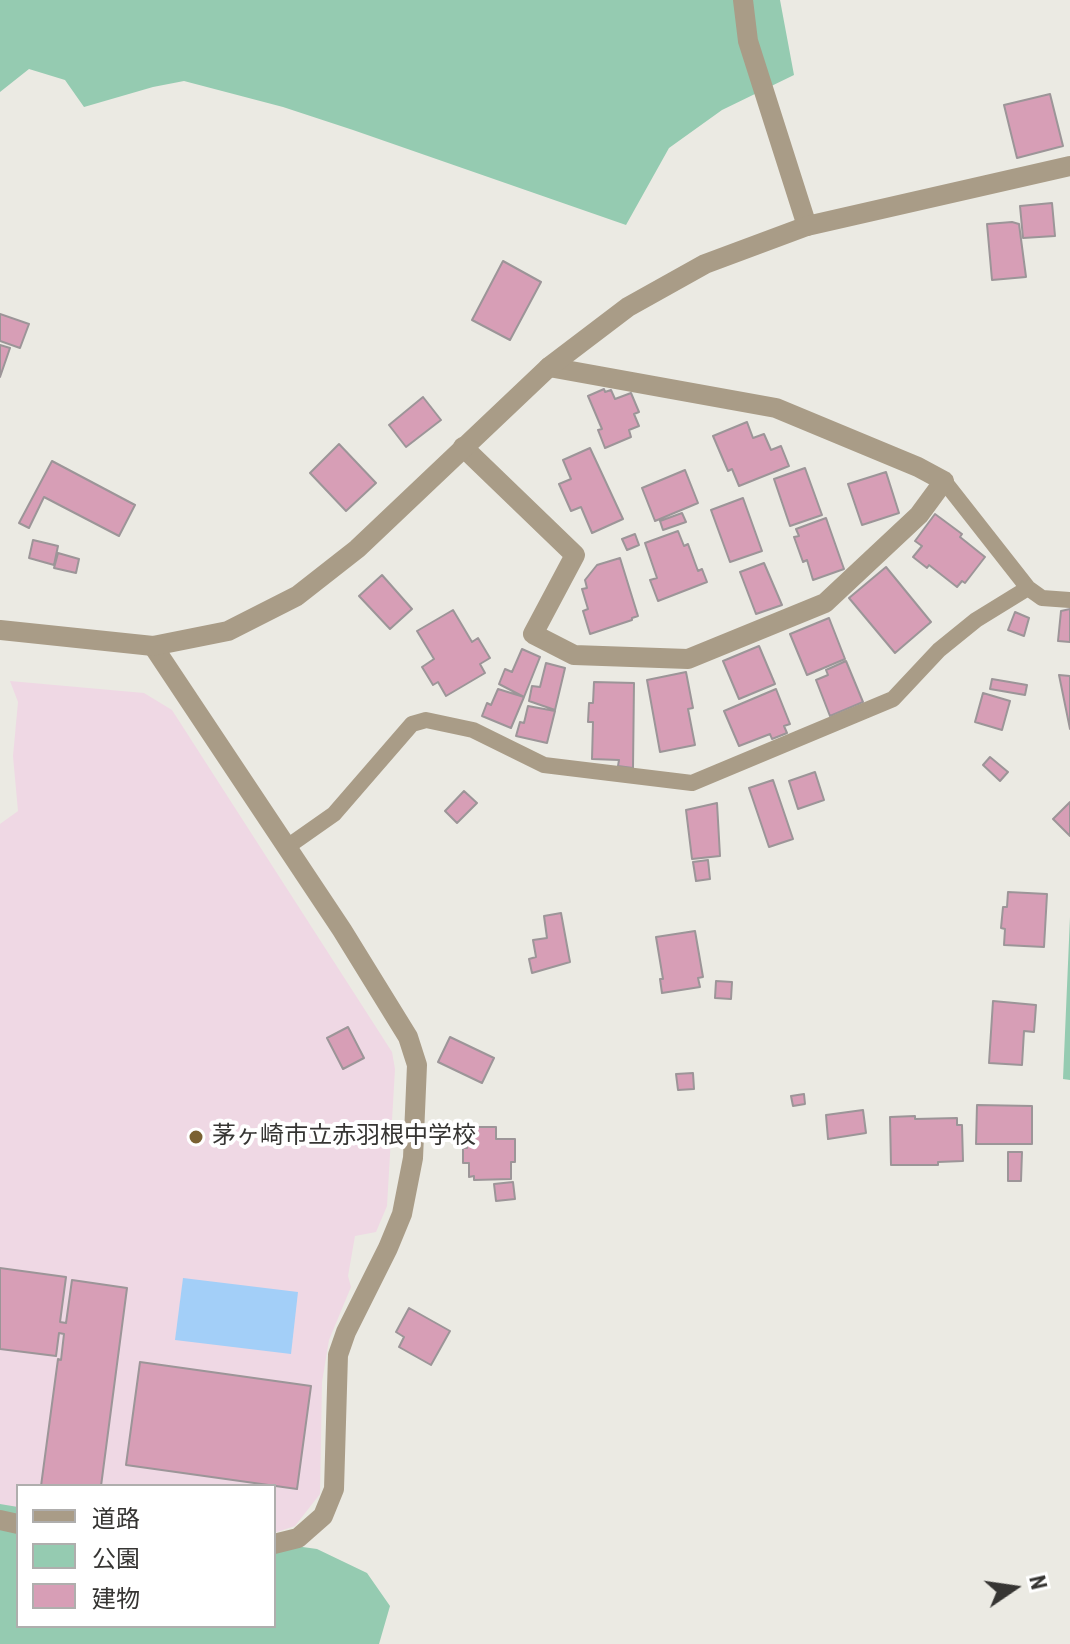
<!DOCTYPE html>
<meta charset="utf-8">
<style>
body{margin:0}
#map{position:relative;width:1070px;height:1644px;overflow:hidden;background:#ebeae3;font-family:"Roboto Condensed","Noto Sans JP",sans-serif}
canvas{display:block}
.legend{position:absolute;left:16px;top:1484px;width:260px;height:144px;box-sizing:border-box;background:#fff;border:2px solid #afaead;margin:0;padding:10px 14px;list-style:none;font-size:24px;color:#363533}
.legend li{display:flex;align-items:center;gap:16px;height:40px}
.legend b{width:40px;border:2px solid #afaead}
.north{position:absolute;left:974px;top:1548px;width:80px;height:80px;-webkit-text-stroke:6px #fff;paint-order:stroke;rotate:77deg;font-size:22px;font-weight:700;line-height:32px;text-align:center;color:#363533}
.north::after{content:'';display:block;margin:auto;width:28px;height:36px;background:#363533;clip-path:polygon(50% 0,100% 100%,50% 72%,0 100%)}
</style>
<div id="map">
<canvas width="1070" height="1644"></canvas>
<ul class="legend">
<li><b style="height:10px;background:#a99c87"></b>道路</li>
<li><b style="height:22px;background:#95cbb1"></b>公園</li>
<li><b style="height:22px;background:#d79eb6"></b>建物</li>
</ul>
<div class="north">N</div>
</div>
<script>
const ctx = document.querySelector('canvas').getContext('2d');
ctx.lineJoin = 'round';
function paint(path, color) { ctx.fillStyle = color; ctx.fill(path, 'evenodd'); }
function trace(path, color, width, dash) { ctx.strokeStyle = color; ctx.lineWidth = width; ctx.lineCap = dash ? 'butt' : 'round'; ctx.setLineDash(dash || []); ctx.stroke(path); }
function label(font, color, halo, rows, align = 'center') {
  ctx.font = font + ' "Roboto Condensed","Noto Sans JP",sans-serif'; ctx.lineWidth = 8; ctx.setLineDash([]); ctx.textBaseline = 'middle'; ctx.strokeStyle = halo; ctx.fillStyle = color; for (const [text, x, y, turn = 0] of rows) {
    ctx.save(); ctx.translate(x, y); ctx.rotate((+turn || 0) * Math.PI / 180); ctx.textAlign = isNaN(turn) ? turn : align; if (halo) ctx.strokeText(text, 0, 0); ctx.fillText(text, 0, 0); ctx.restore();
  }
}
paint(new Path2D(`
 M10,681L144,693L172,710L392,1052L395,1069L387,1206L376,1232L355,1236L348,1276L351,1287L329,1340L322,1382L320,1494L295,1526L274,1533V1486H18V1515L0,1511V824L18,811L13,756L18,702Z`), '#efd8e4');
paint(new Path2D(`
 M0,0H780L794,75L722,110L669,148L626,225L353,130L283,107L184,81L153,87L84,107L65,80L29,69L0,92Z
 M1070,917V1080L1063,1079Z
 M0,1504L18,1507V1626H274V1543L317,1549L367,1573L390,1606L379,1644H0Z`), '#95cbb1');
paint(new Path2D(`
 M183,1278L298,1292L291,1354L175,1340Z`), '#a3cff8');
const building = new Path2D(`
 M1050,94L1063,146L1017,158L1004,105Z
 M1052,203L1055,236L1023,238L1020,206Z
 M1012,222L1019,224L1026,277L992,280L987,224Z
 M503,261L541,282L510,340L472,320Z
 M0,314L29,324L20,348L0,341Z
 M0,345L10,348L0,377Z
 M604,389L605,392L611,390L615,399L631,393L639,412L634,414L639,426L629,430L631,437L605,448L598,430L602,429L588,396Z
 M423,397L441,420L406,447L389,425Z
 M747,422L753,438L764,434L771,450L781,446L789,466L739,486L732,469L728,471L713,436Z
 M339,444L376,483L346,511L310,473Z
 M590,448L623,519L592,533L581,507L571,511L559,484L571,479L563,460Z
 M52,461L135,505L119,536L44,497L29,528L19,523Z
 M805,468L822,515L790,526L774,479Z
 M685,470L698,503L655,521L642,488Z
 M886,472L899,513L862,525L848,484Z
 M743,498L762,551L730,562L711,510Z
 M682,513L686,522L663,530L660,521Z
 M935,514L962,534L960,537L985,557L965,583L962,581L957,587L929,565L927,568L913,557L922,546L915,541Z
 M826,518L844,569L813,580L807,560L803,562L794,537L799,536L796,529Z
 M678,531L684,546L688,544L698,571L702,569L707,582L658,601L650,580L657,578L645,543Z
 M635,534L639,545L627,550L622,539Z
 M33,540L58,546L54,565L29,558Z
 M58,553L79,559L76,573L54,568Z
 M620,558L638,616L632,618V620L590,634L583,611L588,609L582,589L587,588L585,580L597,565Z
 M764,563L782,605L756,614L740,572Z
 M886,567L931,622L895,653L849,598Z
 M382,575L412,609L390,629L359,596Z
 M1070,609V642L1058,641L1061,611Z
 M453,610L472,642L478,638L490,658L480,664L485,673L446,696L438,682L433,685L422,667L434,659L417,631Z
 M1015,612L1029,618L1024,636L1008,630Z
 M829,618L845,659L807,675L790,634Z
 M759,646L775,684L739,699L723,661Z
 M522,649L540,657L524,697L499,684L505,669L512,672Z
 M846,661L863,702L830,716L816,680L828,675L826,670Z
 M546,663L565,668L555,710L529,701L532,686L540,687Z
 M686,672L693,708L688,709L695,745L660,752L647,680Z
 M1059,675L1070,676V729Z
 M992,679L1027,685L1025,695L990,689Z
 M594,682L634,683L633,768L618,766L619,760L592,759L593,722H588L589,703H593Z
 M498,689L524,697L511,728L482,716L487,703L491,705Z
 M776,689L790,724L784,726L787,733L772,739L770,734L739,746L724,711Z
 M983,693L1010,701L1002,730L975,722Z
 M528,706L555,711L547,743L516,736L520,722L524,723Z
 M990,757L1008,772L1000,781L983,765Z
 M815,772L824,800L798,809L789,781Z
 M773,780L793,839L769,847L749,788Z
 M464,791L477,803L457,823L445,811Z
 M1070,802V836L1053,819Z
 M717,803L720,856L692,859L686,810Z
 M708,860L710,879L696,881L693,862Z
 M1008,892L1047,894L1044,947L1004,945L1005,929L1001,928L1003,907H1007Z
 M561,913L570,962L532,973L529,959L536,957L533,940L547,938L544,916Z
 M695,931L703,977L698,978L700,987L662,993L660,979H663L656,937Z
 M716,981L732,982L731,999L715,998Z
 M993,1001L1036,1005L1034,1032L1024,1031L1022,1065L989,1063Z
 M348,1027L364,1058L343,1069L327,1038Z
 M450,1037L494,1058L482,1083L438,1062Z
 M693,1073L694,1089L678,1090L676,1074Z
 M804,1094L805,1104L793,1106L791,1096Z
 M977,1105L1032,1106V1144H976Z
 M863,1110L866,1133L828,1139L826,1115Z
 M915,1116V1119L957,1118V1125H962L963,1161L938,1162V1165H891L890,1117Z
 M466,1127H496V1139H515V1162H511V1179L474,1180V1176L469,1177V1163H463V1148H467Z
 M1008,1152H1022L1021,1181H1008Z
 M513,1182L515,1199L496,1201L494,1184Z
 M0,1268L66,1277L60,1322L66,1323L72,1280L127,1288L101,1486H41L58,1359L61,1360L64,1334L59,1333L56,1356L0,1349Z
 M409,1308L450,1331L431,1365L399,1347L404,1337L396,1332Z
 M140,1362L311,1386L297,1489L126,1465Z`);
paint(building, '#d79eb6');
trace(building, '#9c9598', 2);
trace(new Path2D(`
 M944,481L1028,588L1042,598L1070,600
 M287,847L334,814L412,724L426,720L473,730L544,765L692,783L893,699L939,650L976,620L1028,588`), '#a99c87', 16);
trace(new Path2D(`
 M743,0L748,41L807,226
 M463,447L575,555L533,634L574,655L688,659L825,603L919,515L944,481L918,467L776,408L549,367
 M153,646L342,930L408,1037L417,1065L413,1158L402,1214L388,1248L346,1332L338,1355L334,1489L323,1516L298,1538L274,1544
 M0,1520L18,1524`), '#a99c87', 20);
trace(new Path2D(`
 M0,630L153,646L228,631L297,596L357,549L549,367L628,307L705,264L807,226L1070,166`), '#a99c87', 20);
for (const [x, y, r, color] of [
 [196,1137,8,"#7a6132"]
]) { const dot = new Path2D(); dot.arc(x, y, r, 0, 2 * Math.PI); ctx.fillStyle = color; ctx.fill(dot); trace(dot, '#fff', 3); }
label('24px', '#363533', '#fff', [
 ["茅ヶ崎市立赤羽根中学校",212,1137]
], 'left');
</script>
